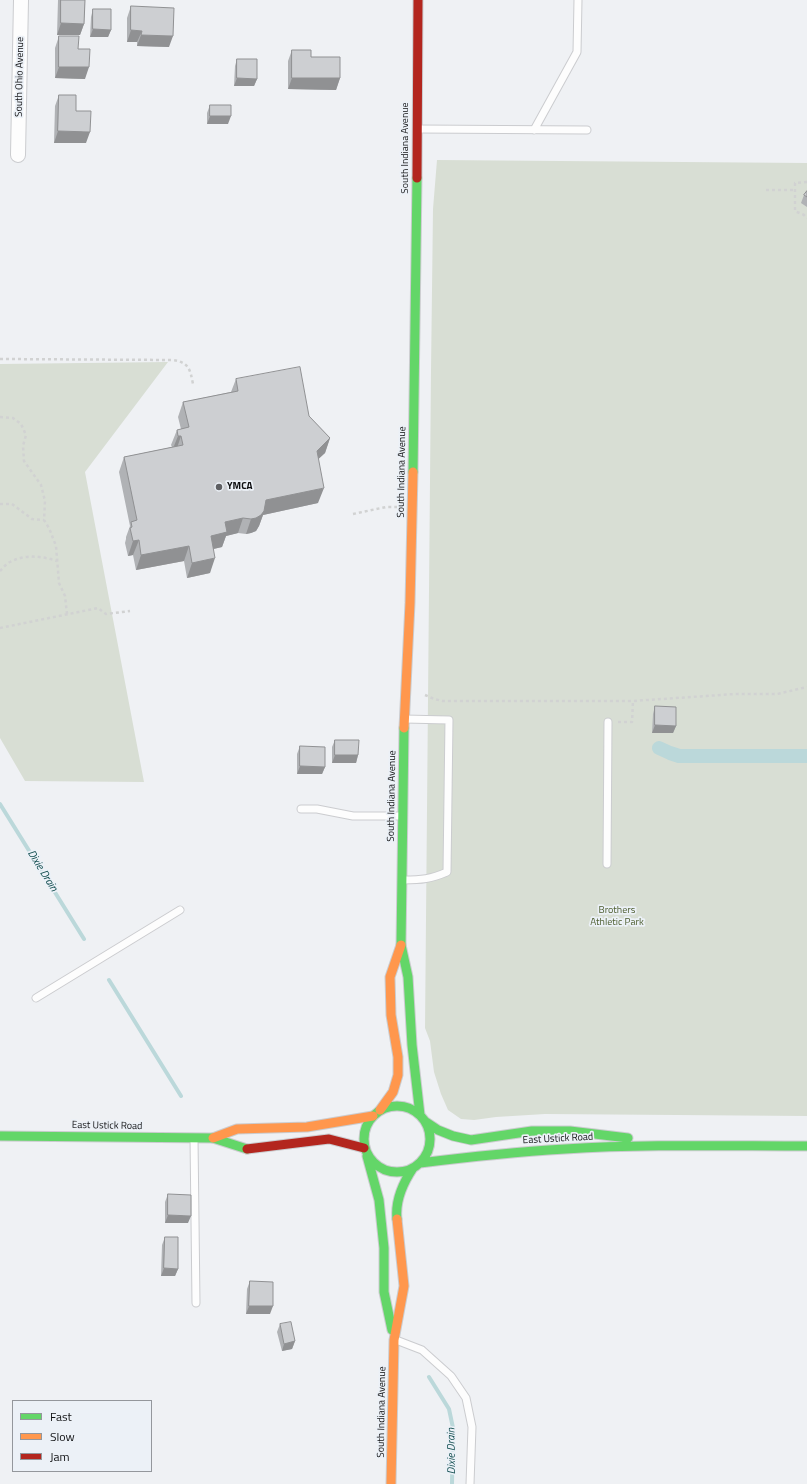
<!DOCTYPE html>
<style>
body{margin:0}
#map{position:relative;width:807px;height:1484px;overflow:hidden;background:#eff1f4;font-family:"Titillium Web",sans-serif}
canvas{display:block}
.legend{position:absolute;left:12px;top:1400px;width:140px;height:72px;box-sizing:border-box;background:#ecf1f7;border:1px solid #94979c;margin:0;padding:5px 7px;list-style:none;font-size:12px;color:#101113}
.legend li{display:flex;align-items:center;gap:8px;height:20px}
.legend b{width:20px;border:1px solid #94979c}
</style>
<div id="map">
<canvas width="807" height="1484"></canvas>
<ul class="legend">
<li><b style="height:5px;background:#63d668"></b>Fast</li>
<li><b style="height:5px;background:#ff974d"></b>Slow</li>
<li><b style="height:5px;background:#b3261e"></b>Jam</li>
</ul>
</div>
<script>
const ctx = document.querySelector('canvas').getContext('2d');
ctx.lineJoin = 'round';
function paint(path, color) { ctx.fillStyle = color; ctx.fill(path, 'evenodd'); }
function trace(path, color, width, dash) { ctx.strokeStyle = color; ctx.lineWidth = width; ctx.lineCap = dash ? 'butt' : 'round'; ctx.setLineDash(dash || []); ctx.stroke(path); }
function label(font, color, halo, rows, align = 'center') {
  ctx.font = font + ' "Titillium Web",sans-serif'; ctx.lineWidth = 3.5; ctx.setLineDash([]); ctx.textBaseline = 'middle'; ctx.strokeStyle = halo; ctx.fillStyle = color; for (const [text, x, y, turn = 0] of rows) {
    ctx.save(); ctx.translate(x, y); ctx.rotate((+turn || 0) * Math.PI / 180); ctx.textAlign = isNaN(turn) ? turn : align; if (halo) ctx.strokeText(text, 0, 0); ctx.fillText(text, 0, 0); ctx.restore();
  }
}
paint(new Path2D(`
 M437,160L807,163V1116L545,1114L496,1117L474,1120L461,1119L448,1110L441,1094L434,1072L430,1041L425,1028L431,371L433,209Z
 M168,362L85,472L144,782L25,781L0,738V364Z`), '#d8ded4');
trace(new Path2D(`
 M0,804L84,939
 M109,980L181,1096
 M429,1377L449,1409L453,1428L452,1484`), '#bbd8da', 4);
trace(new Path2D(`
 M659,748L670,753L679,756H807`), '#bbd8da', 14);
const lane = new Path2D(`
 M418,129L587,130
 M534,130L577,52L578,0
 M301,809H317L353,816H401
 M607,864L608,722
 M404,880C421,880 431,879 447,872L449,720L404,719
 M36,998L180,910
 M194,1138L196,1303
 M396,1340L422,1350L451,1376L466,1398L472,1427L470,1484`);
const street = new Path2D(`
 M18,155L21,0`);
const fast = new Path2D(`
 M413,472L417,178
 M404,728L401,945L408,977L412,1045L420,1115
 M364 1139a33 33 0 1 1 66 0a33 33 0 1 1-66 0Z
 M426,1122L438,1130L453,1136L471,1140L532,1131H570L628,1138
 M0,1136L213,1138L247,1149
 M367,1156L379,1200L384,1248V1292L392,1330
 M420,1163C468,1157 516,1152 565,1149C645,1144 726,1146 807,1146
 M397,1219C395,1201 403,1183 413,1168`);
const slow = new Path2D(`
 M404,728L410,603L413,472
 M380,1110L393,1092L398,1075V1057L391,1015L390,977L401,945
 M213,1138L237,1129L307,1127L373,1116
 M391,1484L394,1340L404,1286L397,1219`);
const jam = new Path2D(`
 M417,178L418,0
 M247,1149L329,1139L364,1148`);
trace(lane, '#cbcccf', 9);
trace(street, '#cbcccf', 16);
trace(fast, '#cbcccf', 11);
trace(slow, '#cbcccf', 11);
trace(jam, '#cbcccf', 11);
trace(new Path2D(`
 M807,182L795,183V211L804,215L807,218
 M766,190H795
 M0,359L172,360C189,362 190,369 193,384
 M0,417L13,418L21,424L26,435L23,446L24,461L41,485L45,501L44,520L49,528L56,546L59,583L65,596L67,614
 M0,504H12L32,519L44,520
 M353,514L386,507H397
 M0,571C3,568 6,564 10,562C25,554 42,556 57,561
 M0,628L98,608L106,614L130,611
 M425,695L434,699L443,701H633L735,694H777L807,687
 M618,722H632L633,701`), '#d1d2d2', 2.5, [3, 3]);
trace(lane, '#fdfdfd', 7);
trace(street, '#fdfdfd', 14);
trace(fast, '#63d668', 9);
trace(slow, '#ff974d', 9);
trace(jam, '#b3261e', 9);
paint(new Path2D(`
 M58,0H85L84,24L80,35H57Z
 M131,6L169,47L137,46V42H127V18Z
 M93,9L111,30L108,37H90L91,17Z
 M59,36L78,49L85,79L55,78V48Z
 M292,50L311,57L340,78L336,90L288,89V61Z
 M237,59L257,79L254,86H234L235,66Z
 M59,95L76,111L86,143H54L55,106Z
 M210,105L228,124H207V113Z
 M807,191V207L801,203L804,195Z
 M236,379L309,416L330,438L325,453L318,459V503L263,515L259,526L256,531L251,533L246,534L238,533L226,536L222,547L213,549L210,573L187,578L184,561L136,570L133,555L128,556L125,543L126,539V537L130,526L119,472L124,457L172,447L171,445L177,430L181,429L178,417L183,402L231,392Z
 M655,706L676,726L673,733H652L653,714Z
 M335,740L358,755L356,763H332V747Z
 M300,746L325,767L322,774H297V754Z
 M168,1194L188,1223H165V1202Z
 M165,1237L178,1269L175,1276H161L162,1245Z
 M250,1281L270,1314H246L247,1289Z
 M280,1324L295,1341L292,1349L282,1351L277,1332Z`), '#b0b2b5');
paint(new Path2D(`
 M61,23L84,24L80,35H57Z
 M93,29L111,30L108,37H90Z
 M131,30L142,31L137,42H127Z
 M141,35L173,36L169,47L137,46Z
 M59,67H89L85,79L55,78Z
 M237,78L257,79L254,86H234Z
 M292,78H340L336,90L288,89Z
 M210,116H231L228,124H207Z
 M58,131L90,132L86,143H54Z
 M178,436H181L176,451H172Z
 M330,438L325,453L311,466L317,451Z
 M324,488L318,503L263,515L259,526L256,531L251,533L246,534L251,519L266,500Z
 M243,518L238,533L226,536L222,547L205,551L211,536L225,522Z
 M139,540L133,555L128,556L133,541Z
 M189,546L184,561L136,570L141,555Z
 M215,558L210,573L187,578L192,563Z
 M655,725L676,726L673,733H652Z
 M335,755H358L356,763H332Z
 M300,766L325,767L322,774H297Z
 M168,1215L191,1216L188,1223H165Z
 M164,1268L178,1269L175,1276H161Z
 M249,1306H273L270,1314H246Z
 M295,1341L292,1349L282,1351L284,1344Z`), '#909193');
const building = new Path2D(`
 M61,0H85L84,24L61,23Z
 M131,6L174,8L173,36L141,35L142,31L131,30Z
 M93,9H111V30L93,29Z
 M59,36H79L78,49H90L89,67H59Z
 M292,50H311V57H340V78H292Z
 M237,59H257V79L237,78Z
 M59,95H76V111H91L90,132L58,131Z
 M210,105H231V116H210Z
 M807,191V197L804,195Z
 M300,367L309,416L330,438L317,451L324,488L266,500L264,511L261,515L256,518L251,519L243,518L225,522L227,532L211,536L215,558L192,563L189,546L141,555L139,540L133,541L130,528L132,527L131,522L137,520L124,457L183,445L181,436H178L177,430L189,427L183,402L238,391L236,379Z
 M655,706L676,707V726L655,725Z
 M335,740H359L358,755H335Z
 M300,746L325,747V767L300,766Z
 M168,1194L191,1195V1216L168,1215Z
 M165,1237H178V1269L164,1268Z
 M250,1281L273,1282V1306H249Z
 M291,1322L295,1341L284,1344L280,1324Z`);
paint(building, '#cdcfd2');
trace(building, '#909193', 1);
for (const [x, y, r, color] of [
 [219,487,4,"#5e5f62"]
]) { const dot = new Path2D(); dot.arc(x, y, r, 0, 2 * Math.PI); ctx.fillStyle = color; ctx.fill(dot); trace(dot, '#ecf1f7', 1.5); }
label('10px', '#101113', '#ecf1f7', [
 ["South Ohio Avenue",20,77,-89],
 ["South Indiana Avenue",406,148,-90],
 ["South Indiana Avenue",402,472,-89],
 ["South Indiana Avenue",392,796,-89],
 ["East Ustick Road",107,1126,1],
 ["East Ustick Road",558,1139,-3],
 ["South Indiana Avenue",382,1412,-89]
]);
label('bold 10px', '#101113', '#ecf1f7', [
 ["YMCA",227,487]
], 'left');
label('10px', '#4d5d2f', '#ecf1f7', [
 ["Brothers",617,911],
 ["Athletic Park",617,923]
]);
label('italic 11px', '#124d4f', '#ecf1f7', [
 ["Dixie Drain",42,871,58],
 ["Dixie Drain",452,1451,-91]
]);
</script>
